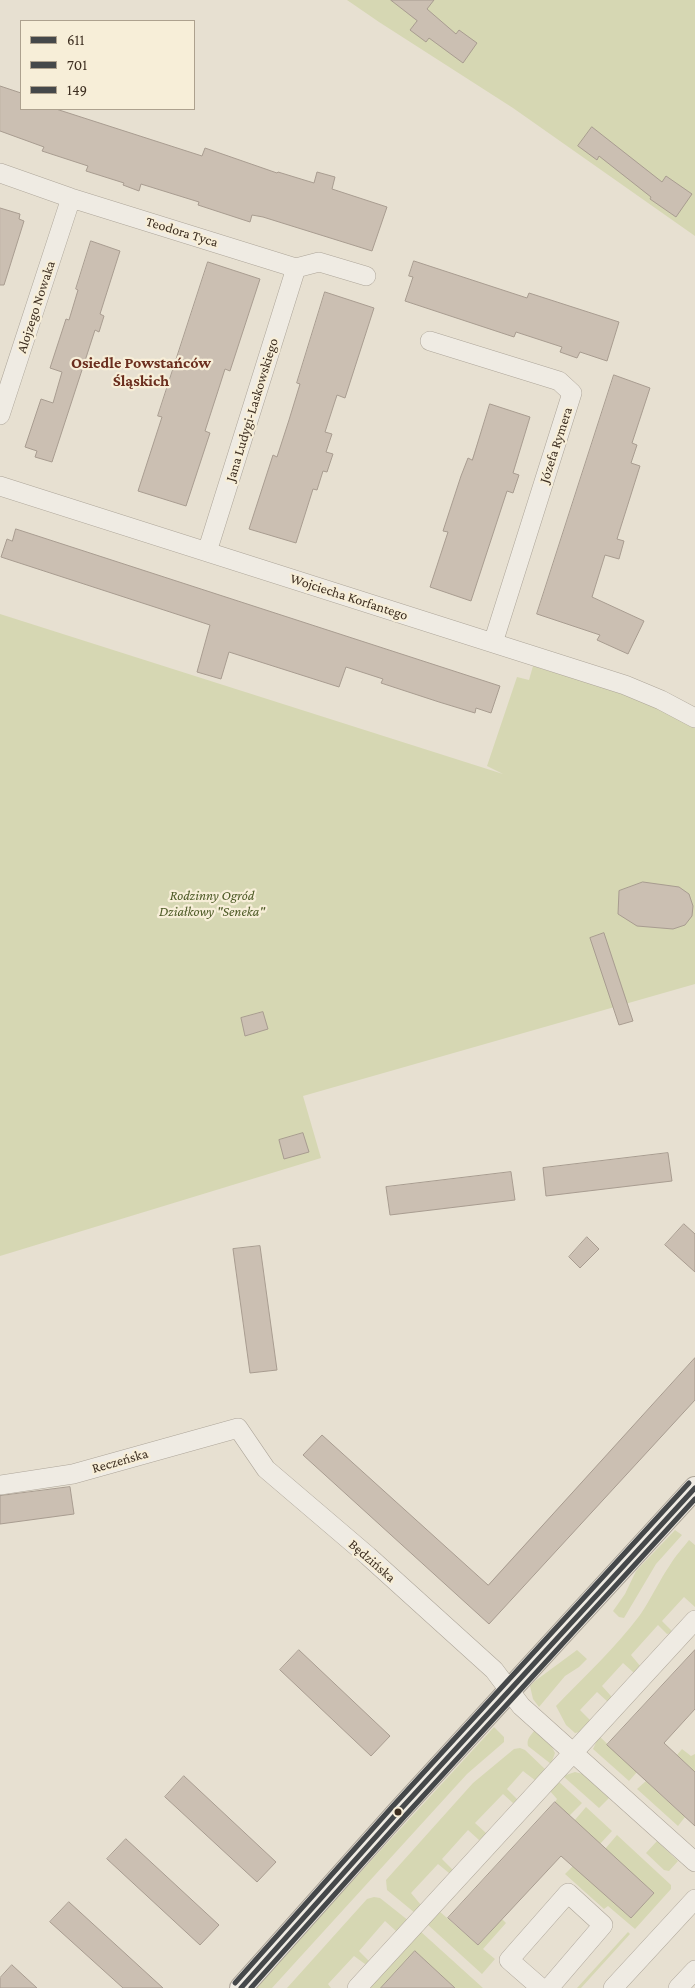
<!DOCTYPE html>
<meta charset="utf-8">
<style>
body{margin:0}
#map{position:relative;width:695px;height:1988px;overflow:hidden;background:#e7e0d1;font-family:"Crimson Pro",serif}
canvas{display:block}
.legend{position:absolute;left:20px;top:20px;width:175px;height:90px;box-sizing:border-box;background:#f7eed8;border:1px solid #ada18e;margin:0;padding:6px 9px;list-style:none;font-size:15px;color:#3d2e20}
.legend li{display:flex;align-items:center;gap:10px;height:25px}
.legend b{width:25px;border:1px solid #ada18e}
</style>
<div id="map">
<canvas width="695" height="1988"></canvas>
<ul class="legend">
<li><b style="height:6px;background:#45484a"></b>611</li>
<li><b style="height:6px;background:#45484a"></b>701</li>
<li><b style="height:6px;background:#45484a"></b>149</li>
</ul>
</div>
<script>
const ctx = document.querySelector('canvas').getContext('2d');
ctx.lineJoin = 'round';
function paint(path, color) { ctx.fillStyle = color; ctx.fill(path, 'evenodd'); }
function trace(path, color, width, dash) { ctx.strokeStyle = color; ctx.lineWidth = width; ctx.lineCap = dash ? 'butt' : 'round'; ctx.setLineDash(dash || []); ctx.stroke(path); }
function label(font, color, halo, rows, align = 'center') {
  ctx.font = font + ' "Crimson Pro",serif'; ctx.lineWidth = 4.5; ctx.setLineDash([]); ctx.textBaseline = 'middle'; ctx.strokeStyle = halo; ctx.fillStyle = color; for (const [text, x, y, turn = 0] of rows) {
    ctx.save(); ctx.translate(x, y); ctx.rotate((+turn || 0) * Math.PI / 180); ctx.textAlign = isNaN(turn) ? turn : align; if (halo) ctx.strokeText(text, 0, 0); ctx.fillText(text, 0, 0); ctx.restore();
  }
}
paint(new Path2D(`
 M347,0H695V236L513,108L379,22Z
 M0,614L503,774L487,766L517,677L529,680L533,666C587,683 647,697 695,728V984L303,1096L321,1158L0,1256Z
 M675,1530L682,1535L656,1564L624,1618L619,1617L613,1611L625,1594L636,1571Z
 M689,1540L695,1545V1607L684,1597L662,1621L672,1631L671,1633L667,1634L658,1625L631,1655L641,1667L636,1672H633L623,1663L602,1686L611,1696V1698L608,1702L597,1692L580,1710L590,1720C588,1726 582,1732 575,1733L566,1725L556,1706C585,1676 615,1648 640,1615C651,1599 659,1581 670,1565C675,1556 683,1548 689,1540Z
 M577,1650L587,1659L579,1667L565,1676L539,1707L533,1699L530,1686L535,1681Z
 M494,1727L504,1737V1742L467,1774L272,1988H254Z
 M535,1730L552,1747L555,1753L551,1764L528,1746C526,1739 531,1735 535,1730Z
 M599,1736L637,1772L629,1781L593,1749Z
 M520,1748L525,1750L546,1770L536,1781L523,1771L507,1789L517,1799V1802L513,1803L503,1794L475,1823L486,1833V1836L479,1840L468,1830L442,1859L453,1870V1872L449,1873L438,1864L411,1893L421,1905L415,1913L387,1890L386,1880L473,1783L514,1749Z
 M682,1749L691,1756L695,1754V1772L677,1755Z
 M575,1772L583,1774L609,1798L599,1808L563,1776Z
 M558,1781L582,1803L569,1816L555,1802L557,1799L550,1791Z
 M646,1781L685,1817L678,1826L637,1789Z
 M586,1807L612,1831L600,1844L574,1821Z
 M617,1835L671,1885V1889L635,1929L608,1906L604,1909L565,1874L573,1866L631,1918L654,1893L605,1849Z
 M657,1841L678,1861L669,1871L664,1870L646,1853Z
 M374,1897L380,1898L409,1921L399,1931H396L385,1921L359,1951L369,1961V1963L365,1964L354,1956L328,1984L331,1988H287L367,1899Z
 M439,1911L478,1945L502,1919L506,1923L483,1949L495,1959L482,1974L427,1924Z
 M420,1931L483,1988H455L415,1951L381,1988H369Z
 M628,1932L630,1934L581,1988H577Z`), '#d6d7b3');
const building = new Path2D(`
 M391,0H434L427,9L456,34L459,30L477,43L463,63L429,38L426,42L410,30L417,21Z
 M0,86L21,93V109H56L202,156L205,148L277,173L278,172L314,183L317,172L335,177L332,189L387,207L372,251L263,217L252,215L250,222L198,205L199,202L141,184L139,191L123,185L124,183L86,171L88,166L42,151L44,147L0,131Z
 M592,127L662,182L666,176L692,194L676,217L650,199L651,197L599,156L597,160L578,146Z
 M0,208L20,214L19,219L24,221L4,285H0Z
 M91,241L120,251L100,314L104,316L99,332L95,330L52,462L35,457L37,451L25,447L41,399L53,403L62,372L50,368L66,319L69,320L78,290L76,289Z
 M414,261L527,298L529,293L619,322L607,361L580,352L577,358L560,352L562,347L516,332L514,337L405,301L413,277L409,276Z
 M208,262L260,279L230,371L225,369L217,394L205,431L210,433L186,506L138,491L162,417L158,416Z
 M325,292L374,308L345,398L337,395L325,432L332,434L326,452L333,454L327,472L323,471L317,490L313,489L296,543L249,529L273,455L277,457L289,420L300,384L297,383Z
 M614,375L650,388L632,443L637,445L631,463L640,466L617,539L624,541L619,559L605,555L592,597L644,621L628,654L597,640L600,635L537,614Z
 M490,404L530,417L513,473L519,475L513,493L507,491L471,601L430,587L448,532L443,531L461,476L468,458L472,460Z
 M16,529L500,686L491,713L476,708L475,713L439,702L381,683L383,679L346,667L339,687L229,652L221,679L197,672L210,625L1,557L7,539L12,541Z
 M643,882L679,887L689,894L693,906L692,916L685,925L673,929L637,926L618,914L619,891Z
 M604,933L633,1021L619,1025L590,938Z
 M263,1012L268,1029L245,1036L241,1018Z
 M303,1133L309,1152L284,1159L279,1140Z
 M668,1153L672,1181L546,1196L543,1168Z
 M511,1172L515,1200L390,1215L386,1187Z
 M684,1224L695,1234V1272L665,1245Z
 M587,1237L599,1249L580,1268L569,1257Z
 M260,1246L277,1370L250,1373L233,1249Z
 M695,1358V1400L489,1624L303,1455L322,1435L488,1585Z
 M70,1487L74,1514L0,1524V1496Z
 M299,1650L390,1736L371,1756L280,1670Z
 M695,1650V1709L664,1743L695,1772V1826L607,1745Z
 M184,1776L276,1862L257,1882L165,1797Z
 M555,1802L654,1893L631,1918L561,1856L478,1945L448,1918Z
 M126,1839L219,1925L200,1945L107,1859Z
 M69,1902L163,1988H123L50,1922Z
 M415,1951L455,1988H381Z
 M12,1965L37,1988H0V1978Z`);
paint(building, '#cbbfb2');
trace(building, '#a89c90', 1);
const minor = new Path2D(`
 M0,173L71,198L296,268L319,262L366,276
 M430,341L559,381L572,393L493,643
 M0,415L71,198
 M0,486L625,685L661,700L695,718
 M207,552L296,268
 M0,1485L73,1474L238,1428L266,1469L368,1556L494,1670L521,1706L695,1862
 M357,1988L695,1620
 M541,1988L509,1960L568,1893L603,1925L549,1988
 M613,1988L695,1899
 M678,1988L695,1970`);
const tertiary = new Path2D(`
 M241,1988L398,1812L695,1488`);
trace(minor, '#ada599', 20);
trace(tertiary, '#ada599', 24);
trace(minor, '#efebe3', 19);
trace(tertiary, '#efebe3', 22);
trace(new Path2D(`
 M241,1988L398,1812L695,1488`), '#45484a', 5);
trace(new Path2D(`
 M251,1988L404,1817L695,1499`), '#45484a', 5);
trace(new Path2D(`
 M235,1983L392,1807L689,1483`), '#45484a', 5);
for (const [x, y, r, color] of [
 [398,1812,4.5,"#3d2e20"]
]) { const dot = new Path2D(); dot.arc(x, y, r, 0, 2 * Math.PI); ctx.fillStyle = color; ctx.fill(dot); trace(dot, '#f7eed8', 2); }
label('14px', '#3d2e20', '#f7eed8', [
 ["Teodora Tyca",182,232,17],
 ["Alojzego Nowaka",36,307,-72],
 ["Jana Ludygi-Laskowskiego",252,410,-73],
 ["Józefa Rymera",556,445,-72],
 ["Wojciecha Korfantego",349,597,18],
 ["Reczeńska",120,1461,-16],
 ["Będzińska",372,1561,41]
]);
label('italic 14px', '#4d5a26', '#f7eed8', [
 ["Rodzinny Ogród",212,896],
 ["Działkowy \"Seneka\"",212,912]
]);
label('bold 16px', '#6b2e1e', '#f7eed8', [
 ["Osiedle Powstańców",141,363],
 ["Śląskich",141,381]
]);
</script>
